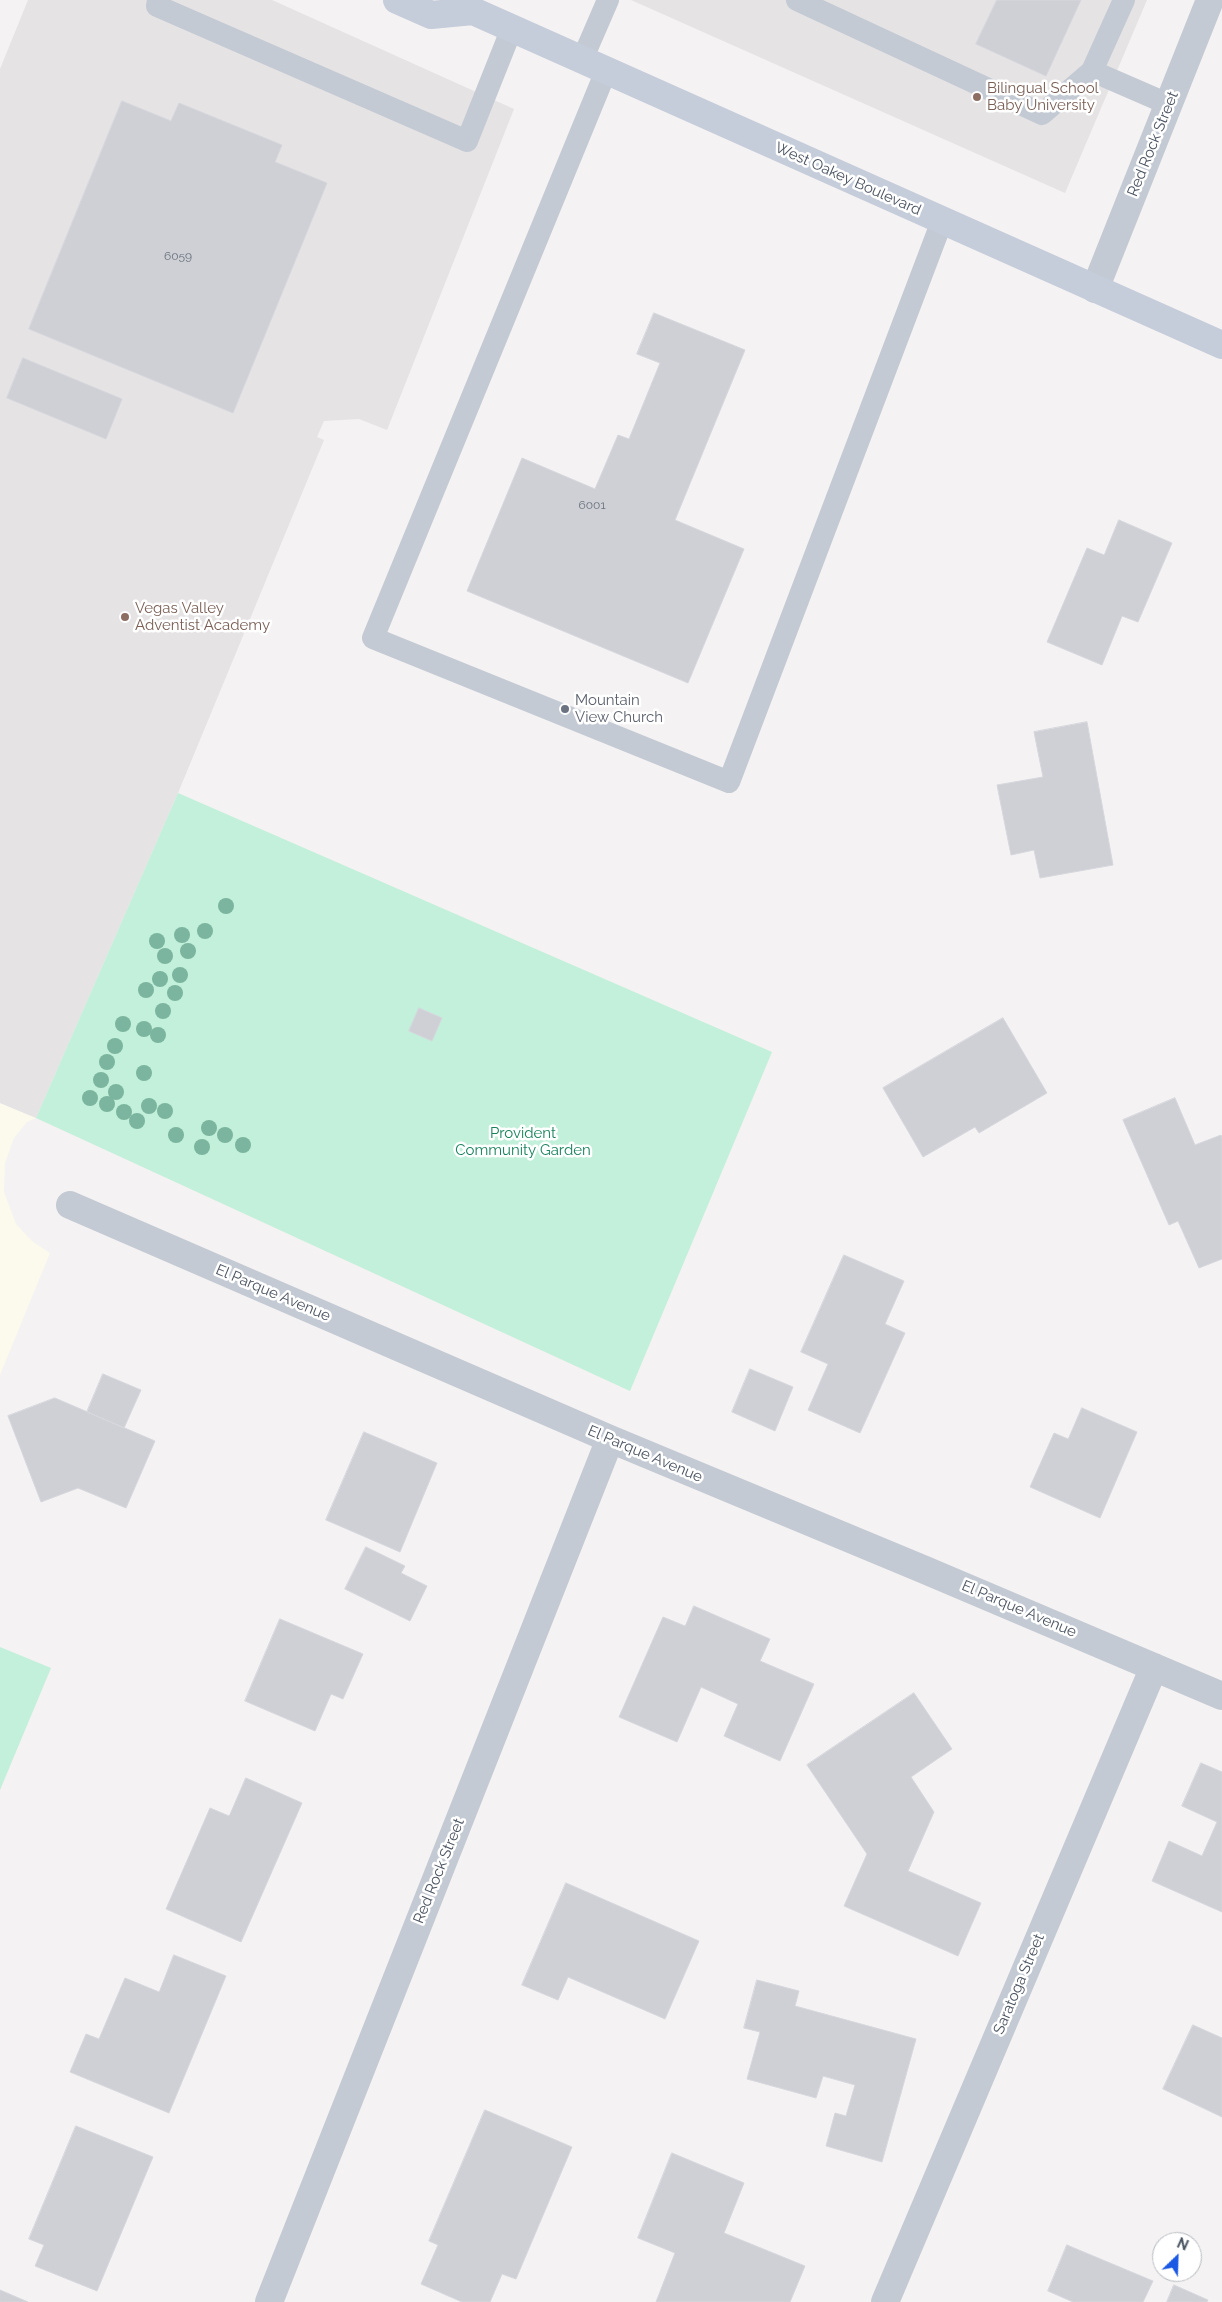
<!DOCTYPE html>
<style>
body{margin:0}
#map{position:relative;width:1222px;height:2302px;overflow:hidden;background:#f4f2f2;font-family:Raleway,sans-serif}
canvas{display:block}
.north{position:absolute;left:1152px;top:2232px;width:50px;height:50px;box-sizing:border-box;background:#fff;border:1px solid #b6babf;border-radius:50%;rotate:24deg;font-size:14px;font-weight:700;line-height:20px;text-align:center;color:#49525f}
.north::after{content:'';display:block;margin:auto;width:18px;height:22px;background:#1b58e4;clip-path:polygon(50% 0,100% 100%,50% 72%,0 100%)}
</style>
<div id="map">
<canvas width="1222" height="2302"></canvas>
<div class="north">N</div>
</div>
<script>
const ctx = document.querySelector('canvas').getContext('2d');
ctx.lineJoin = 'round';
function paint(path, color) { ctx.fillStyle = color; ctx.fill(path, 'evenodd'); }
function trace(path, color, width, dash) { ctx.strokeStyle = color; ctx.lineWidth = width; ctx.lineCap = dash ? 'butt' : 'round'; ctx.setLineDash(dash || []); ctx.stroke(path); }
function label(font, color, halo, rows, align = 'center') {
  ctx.font = font + ' Raleway,sans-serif'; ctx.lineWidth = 5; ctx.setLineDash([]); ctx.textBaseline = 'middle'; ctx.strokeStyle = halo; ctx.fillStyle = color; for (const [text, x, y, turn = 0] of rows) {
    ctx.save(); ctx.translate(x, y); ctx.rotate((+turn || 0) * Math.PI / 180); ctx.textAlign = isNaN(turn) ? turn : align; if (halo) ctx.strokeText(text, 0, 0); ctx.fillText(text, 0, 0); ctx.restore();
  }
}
paint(new Path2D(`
 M0,1103L36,1118L27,1122L14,1138L5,1163L4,1192L16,1224L32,1241L50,1253L0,1375Z`), '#fcfaed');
paint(new Path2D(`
 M28,0H272L514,109L387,430L359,419L324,421L317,437L324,440L178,793L36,1118L0,1103V69Z
 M631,0H1147L1065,193Z`), '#e5e3e4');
paint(new Path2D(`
 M178,793L772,1052L630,1391L36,1118Z
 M0,1647L51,1668L0,1790Z`), '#c2f0da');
const building = new Path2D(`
 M997,0H1081L1046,76L976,44Z
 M122,101L171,121L179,103L282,145L275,162L327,183L233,413L29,329Z
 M654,313L745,350L675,520L744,549L688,683L467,591L522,458L595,489L618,435L629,439L660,363L637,354Z
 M23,358L122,399L106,439L7,398Z
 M1119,520L1172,543L1138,622L1122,616L1102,665L1047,642L1087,548L1104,555Z
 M1087,722L1113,865L1040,878L1034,850L1011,855L997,785L1043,777L1034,732Z
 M419,1008L442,1018L432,1041L409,1031Z
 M1003,1018L1047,1093L979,1133L975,1127L923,1157L883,1088Z
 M1175,1098L1195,1145L1221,1135L1222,1138V1259L1199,1268L1178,1221L1169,1225L1123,1120Z
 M844,1255L904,1281L885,1324L905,1333L860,1433L808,1410L828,1364L801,1352Z
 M750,1369L793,1387L775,1431L732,1412Z
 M103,1374L141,1390L124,1428L87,1412Z
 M55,1398L155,1441L126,1508L78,1488L41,1502L8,1416Z
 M1082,1408L1137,1432L1100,1518L1030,1487L1054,1433L1068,1439Z
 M364,1432L437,1463L400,1552L326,1520Z
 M366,1547L405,1566L401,1573L427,1586L410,1621L345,1589Z
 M694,1606L770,1639L760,1661L814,1684L780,1761L724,1736L738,1704L701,1687L677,1742L619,1717L663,1617L685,1626Z
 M280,1619L363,1654L343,1699L331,1694L315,1731L245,1701Z
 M914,1693L952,1749L911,1777L934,1812L908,1871L981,1903L958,1956L844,1906L867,1854L807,1765Z
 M1201,1763L1222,1772V1912L1152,1881L1169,1841L1202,1856L1217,1822L1182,1806Z
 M246,1778L302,1803L241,1942L166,1909L210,1808L229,1816Z
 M566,1883L699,1941L665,2019L568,1977L558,2000L522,1985Z
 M174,1955L226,1976L169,2113L70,2072L86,2034L99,2039L125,1978L159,1992Z
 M757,1980L799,1991L795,2006L916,2039L882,2162L826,2146L835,2113L846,2116L855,2085L823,2076L816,2098L747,2079L760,2032L744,2028Z
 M1193,2025L1222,2038V2117L1163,2089Z
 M485,2110L572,2147L516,2279L502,2274L490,2302H462L421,2284L438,2245L429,2241Z
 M76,2126L153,2157L97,2291L35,2266L44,2245L29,2239Z
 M672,2153L744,2183L724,2233L805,2266L790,2302H656L675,2253L638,2238Z
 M1067,2245L1153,2281L1143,2302H1073L1048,2291Z
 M1174,2285L1208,2300L1207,2302H1167Z
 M0,2290L28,2302H0Z`);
paint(building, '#ced0d6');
trace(building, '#d6d7dd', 1);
trace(new Path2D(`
 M158,0L157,6L467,141L512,28
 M797,0L1042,114L1092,71L1124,0
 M582,60L608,0
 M606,71L373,638L729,782L942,221
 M1092,71L1168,104`), '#c3cad3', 22);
trace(new Path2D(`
 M1095,289L1210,0
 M70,1205L610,1439L925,1570L1222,1696
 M269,2302L610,1439
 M885,2302L1154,1667`), '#c3cad3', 28);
trace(new Path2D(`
 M397,0L431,15L473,11L1222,345`), '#c5ccda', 28);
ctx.fillStyle = '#7bb49f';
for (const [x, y] of [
 [226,906],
 [205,931],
 [182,935],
 [157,941],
 [188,951],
 [165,956],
 [180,975],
 [160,979],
 [146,990],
 [175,993],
 [163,1011],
 [123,1024],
 [144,1029],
 [158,1035],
 [115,1046],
 [107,1062],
 [144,1073],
 [101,1080],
 [116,1092],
 [90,1098],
 [107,1104],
 [149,1106],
 [165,1111],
 [124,1112],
 [137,1121],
 [209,1128],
 [176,1135],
 [225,1135],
 [243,1145],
 [202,1147]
]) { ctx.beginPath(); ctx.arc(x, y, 8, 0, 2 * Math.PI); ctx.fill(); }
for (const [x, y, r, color] of [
 [977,97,5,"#8d6e63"],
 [125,617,5,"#8d6e63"],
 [565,709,5,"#6b7280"]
]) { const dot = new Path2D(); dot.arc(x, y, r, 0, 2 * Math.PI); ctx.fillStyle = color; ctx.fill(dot); trace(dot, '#fff', 2); }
label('12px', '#6a727d', null, [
 ["6059",178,256],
 ["6001",592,505]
]);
label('15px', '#785e54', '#fff', [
 ["Bilingual School",987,88],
 ["Baby University",987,105],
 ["Vegas Valley",135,608],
 ["Adventist Academy",135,625]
], 'left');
label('15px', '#49525f', '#fff', [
 ["Red Rock Street",1153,144,-68],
 ["West Oakey Boulevard",848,179,24],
 ["El Parque Avenue",273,1293,23],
 ["El Parque Avenue",645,1454,23],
 ["El Parque Avenue",1019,1609,23],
 ["Red Rock Street",439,1871,-68],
 ["Saratoga Street",1019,1984,-67]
]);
label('15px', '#5b616d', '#fff', [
 ["Mountain",575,700],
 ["View Church",575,717]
], 'left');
label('15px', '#18825b', '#fff', [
 ["Provident",523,1133],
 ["Community Garden",523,1150]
]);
</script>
